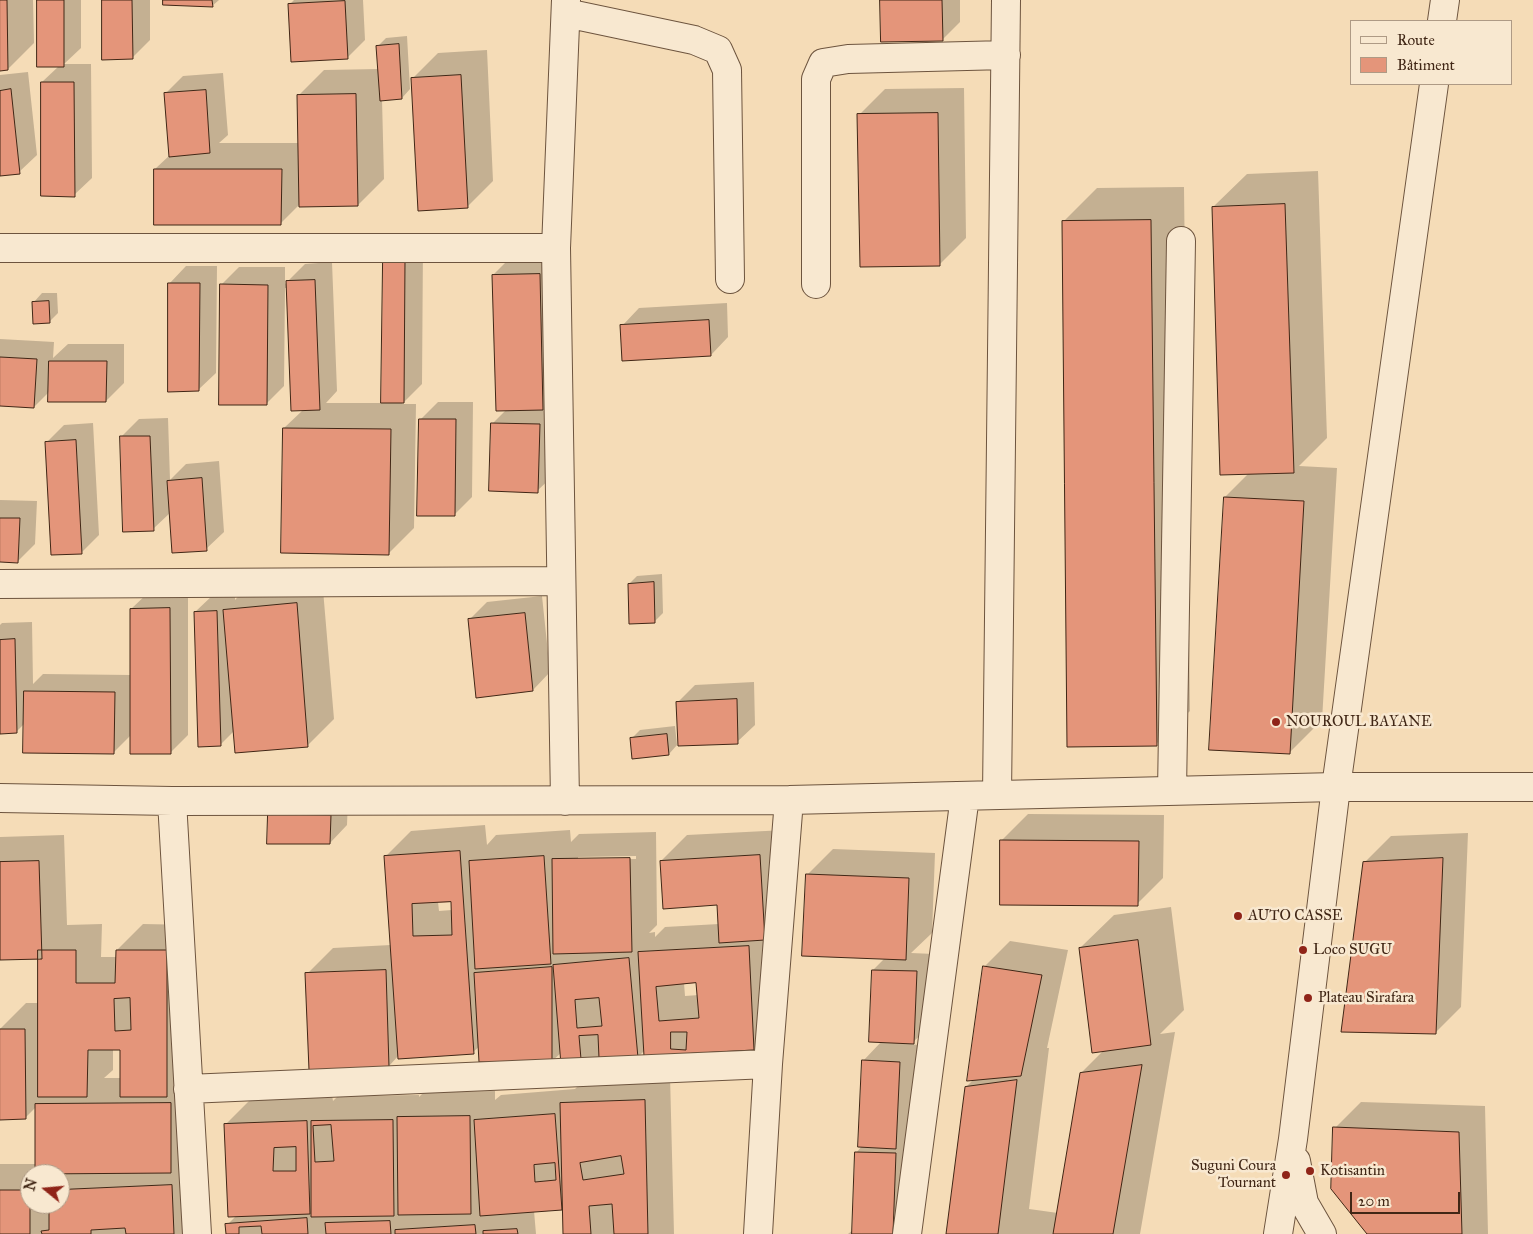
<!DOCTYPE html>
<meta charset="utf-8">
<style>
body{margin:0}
#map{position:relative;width:1533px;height:1234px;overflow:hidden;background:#f5dcb7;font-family:"IM FELL Great Primer",serif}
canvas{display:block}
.legend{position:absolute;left:1350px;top:20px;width:162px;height:65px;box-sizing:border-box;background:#f8e8d0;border:1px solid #ae9a85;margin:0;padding:6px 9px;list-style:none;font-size:15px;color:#402615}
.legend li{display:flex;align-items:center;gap:10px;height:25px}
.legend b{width:25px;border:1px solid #ae9a85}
.north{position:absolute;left:20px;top:1164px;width:50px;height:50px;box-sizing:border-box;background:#f8e8d0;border:1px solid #ae9a85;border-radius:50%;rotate:287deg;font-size:14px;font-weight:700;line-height:20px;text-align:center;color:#402615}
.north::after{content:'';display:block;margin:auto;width:18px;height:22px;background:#8f2418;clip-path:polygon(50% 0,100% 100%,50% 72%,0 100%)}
.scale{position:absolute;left:1350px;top:1192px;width:110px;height:22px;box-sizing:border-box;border:2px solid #402615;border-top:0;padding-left:6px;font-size:15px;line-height:18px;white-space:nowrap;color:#402615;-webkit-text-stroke:4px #f8e8d0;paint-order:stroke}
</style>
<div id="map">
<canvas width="1533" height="1234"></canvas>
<ul class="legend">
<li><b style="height:6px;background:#f8e8d0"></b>Route</li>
<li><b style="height:14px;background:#e4957a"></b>Bâtiment</li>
</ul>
<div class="north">N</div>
<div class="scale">20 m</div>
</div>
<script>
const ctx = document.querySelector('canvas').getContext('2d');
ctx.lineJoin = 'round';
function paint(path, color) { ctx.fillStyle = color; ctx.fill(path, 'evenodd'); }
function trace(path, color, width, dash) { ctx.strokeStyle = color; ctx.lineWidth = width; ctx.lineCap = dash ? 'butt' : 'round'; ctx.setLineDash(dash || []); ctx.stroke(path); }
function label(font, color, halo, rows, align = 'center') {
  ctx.font = font + ' "IM FELL Great Primer",serif'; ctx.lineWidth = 5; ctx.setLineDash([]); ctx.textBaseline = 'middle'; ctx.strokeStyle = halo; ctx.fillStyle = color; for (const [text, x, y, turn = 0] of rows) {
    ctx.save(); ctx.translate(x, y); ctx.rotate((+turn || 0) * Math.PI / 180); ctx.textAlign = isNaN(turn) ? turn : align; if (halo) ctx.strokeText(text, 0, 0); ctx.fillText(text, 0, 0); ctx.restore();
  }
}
paint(new Path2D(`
 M0,0H33L34,43L8,69H0Z
 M38,0H81V48L64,64H91L92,178L74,195L42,82L59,66Z
 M103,0H150V40L132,58Z
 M164,0H219L212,6Z
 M294,0H363L365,40L347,58L289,5Z
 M881,0H960V22L943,39Z
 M407,36L410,89L402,98L382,99L384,179L358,205L300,204L281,223L155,169L170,155L165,94L183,76L223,73L228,135L219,143H299L298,96L324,70L379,69L377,47L386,38Z
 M487,50L493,181L467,207L412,79L438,53Z
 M28,72L37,155L19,172L0,175V75Z
 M964,88L966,238L940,264L859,115L885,89Z
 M1318,171L1327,438L1299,466L1337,468L1322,720L1289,753L1225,497L1249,473L1213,207L1247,174Z
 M1184,187L1190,711L1156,744L1063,222L1097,188Z
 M423,244L422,384L402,404H416L414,528L388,554L284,428L303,410L287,288H285L284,386L266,404L221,285L239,267H285V284L305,264L332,262L337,391L326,403H383L384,262Z
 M565,248L555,474L537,491L492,424L506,410L493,275L519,249Z
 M186,266H217L216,373L198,390L169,284Z
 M42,293H57L58,313L49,322L34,302Z
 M727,303L728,337L711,355L622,326L639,308Z
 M0,339L54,342L53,358L68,344H124V383L106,401L50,391L34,407L0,405Z
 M438,402H473L472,497L454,515L420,420Z
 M168,418L170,480L186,464L219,461L224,532L206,549L171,512L153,529L121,437L139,419Z
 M93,423L99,535L81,553L46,443L64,425Z
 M0,500L37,501L35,544L18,561H0Z
 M662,574L663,613L655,621L629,584L637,576Z
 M322,578L334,719L308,745L234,731L220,745L195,612L213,595L235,594V600L250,584Z
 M188,591V735L171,752L132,734L113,753L25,723L16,732L0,733V625L2,623L32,622L33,684L43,674L131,675V609L149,592Z
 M542,596L550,672L533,690L469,620L487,602Z
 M754,682L755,725L737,742L678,702L695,685Z
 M675,726L677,745L669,754L631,739L640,730Z
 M348,798L347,825L330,843L269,814Z
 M1028,814L1164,815L1163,878L1137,904L1002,840Z
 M485,825L487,845L496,835L570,830L571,842L579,834L656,832L657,925L649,933L655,932V937L665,927L719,924L718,904L661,861L687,835L785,830L779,1023L753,1049L645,1055V1050L638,1057L563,1064L562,1052L551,1062L480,1046L473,1052L399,1055L389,1066L307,974L333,948L391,945L385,857L411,831ZM636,856V859L578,860V857ZM452,901V910L439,911L438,902ZM698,982L699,995L685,996L684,983Z
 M1468,833L1461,1007L1435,1033L1365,862L1391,836Z
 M64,835L67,925L102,924L101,957H117V950L143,924L193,925L192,1069L198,1234H0V1164H37L36,1107L25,1118H0V1029L26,1003H39L40,958L0,959V837ZM113,1049H121V1078H104L113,1070ZM67,1173L60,1180V1204H30V1174Z
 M833,849L935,853L932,933L911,953L934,954L931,1025L911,1044L918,1045L913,1128L918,1234H848L853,1230L856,1153L862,1146L863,1061L882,1041L873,970L885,958L807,875Z
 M1171,907L1184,1010L1160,1034L1175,1032L1140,1234H947L966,1087L974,1079L984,967L1010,941L1068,950L1047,1048H1049L1029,1209L1058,1213L1081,1073L1104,1050L1080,948L1114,915Z
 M670,1075L674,1234H564L563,1209L534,1211L536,1234H227V1225L236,1216L226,1124L252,1098L332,1095L333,1101L338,1096L419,1095V1097L424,1092L495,1091V1100L501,1095L575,1089L587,1077Z
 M1361,1102L1485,1106L1488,1234H1369L1335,1128Z`), '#0003');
const building = new Path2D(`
 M0,0H7L8,70L0,71Z
 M37,0H64V67H37Z
 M102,0H132L133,59L102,60Z
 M163,0H212L213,7L163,5Z
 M880,0H942L943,41L881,42Z
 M345,1L348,59L291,62L288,4Z
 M399,44L402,99L380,101L376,46Z
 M461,75L468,208L418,211L411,78Z
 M41,82H74L75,197L41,196Z
 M11,89L20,174L0,176V91Z
 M206,90L210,153L169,157L164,93Z
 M356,94L358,206L299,207L297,95Z
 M938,113L940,266L860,267L857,114Z
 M154,169H282L281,225H154Z
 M1285,204L1294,473L1220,475L1212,207Z
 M1151,220L1157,746L1067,747L1062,221Z
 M383,261H405L404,403H381Z
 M540,274L543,410L496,411L492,275Z
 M315,280L320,410L291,411L286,281Z
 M168,283H200L199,391L168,392Z
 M220,284L268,285L267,405H219Z
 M49,301L50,323L33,324L32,302Z
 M709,320L711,356L622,361L620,325Z
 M0,357L37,359L34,408L0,406Z
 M49,361H107L106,402H48Z
 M419,419H456L455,516H417Z
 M491,423L540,424L538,493L489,491Z
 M283,428L391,429L389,555L281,553Z
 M120,436H150L154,531L123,532Z
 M76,440L82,554L51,555L45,442Z
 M202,478L207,551L172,553L167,481Z
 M1224,497L1304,501L1290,754L1209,750Z
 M0,518H20L18,563L0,562Z
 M654,582L655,623L629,624L628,584Z
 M297,603L308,747L235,753L223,610Z
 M170,608L171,754H130V609Z
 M217,611L221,746L198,747L194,612Z
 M525,613L533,691L476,698L468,619Z
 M15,639L17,733L0,734V640Z
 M24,691L115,692L114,754L23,753Z
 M737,699L738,744L678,746L676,702Z
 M667,734L669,755L632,759L630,738Z
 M268,814L331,815L330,844H267Z
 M1000,840L1139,841L1138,906L1000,905Z
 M460,851L474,1054L398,1059L384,856ZM451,902L452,935L413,936L412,904Z
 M760,855L765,940L719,943L717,905L663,909L660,861Z
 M544,856L551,964L475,969L469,861Z
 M630,858L632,952L553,954L552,859Z
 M1443,858L1436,1034L1341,1032L1363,862Z
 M39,861L42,959L0,960V862Z
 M806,874L909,878L906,960L802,956Z
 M1138,940L1151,1045L1092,1053L1079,948Z
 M749,946L754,1050L644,1056L638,952ZM696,983L699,1018L659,1021L656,987ZM671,1032H687L686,1050L671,1049Z
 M38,950H76V983H115L116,950H167V1097H120V1050H88L87,1097H38ZM130,998L131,1030L115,1031L114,999Z
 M629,958L638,1058L561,1065L553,965ZM599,998L602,1026L577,1028L575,1000ZM598,1035L599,1058L581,1059L579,1036Z
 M983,966L1042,975L1021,1076L967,1081Z
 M552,967V1064L479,1062L474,973Z
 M386,970L389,1067L309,1070L305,973Z
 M872,970L917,971L914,1044L869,1042Z
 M0,1029H25L26,1119L0,1120Z
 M862,1060L900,1062L896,1149L858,1147Z
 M1142,1065L1113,1234H1053L1080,1073Z
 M1017,1080L998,1234H946L965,1087Z
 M645,1100L648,1234H614L612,1204L589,1206L591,1234H563L560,1103ZM621,1156L624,1174L583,1180L580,1163Z
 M171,1103V1173L35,1174V1104Z
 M555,1114L562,1210L480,1216L474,1120ZM555,1163L556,1180L535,1182L534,1165Z
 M470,1116L471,1214L398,1215L397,1117Z
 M393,1120L394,1216L311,1217V1121ZM331,1125L334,1161L315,1162L313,1126Z
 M307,1121L310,1214L228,1217L224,1124ZM296,1147V1171H273L274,1148Z
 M1333,1127L1459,1132L1462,1234H1367L1331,1189Z
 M855,1152L896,1153L893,1234H852Z
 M172,1185L174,1234H126L125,1228L91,1230V1234H42L41,1231L49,1230V1204H60V1190Z
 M0,1190H30V1234H0Z
 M307,1218L308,1234H262L261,1226L239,1227V1234H226L225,1224Z
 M390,1221L391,1234H326L325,1223Z
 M475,1225L476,1234H395V1230Z
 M517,1229L518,1234H483V1231Z`);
paint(building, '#e4957a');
trace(building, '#402615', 1);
const minor = new Path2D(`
 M566,13L694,40L718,50L727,70L730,279
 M0,248H556
 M816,284V79L823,63L848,59L1006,55
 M0,584L561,581
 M1172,791L1181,241
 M997,795L1006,0
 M0,798L172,801L789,800L1336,787H1533
 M172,801L197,1234
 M565,801L556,248L566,0
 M188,1089L768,1064
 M758,1234L768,1064L789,800
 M907,1234L965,796`);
const tertiary = new Path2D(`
 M1442,21L1445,0
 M1296,1161L1304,1203L1322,1234
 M1278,1234L1293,1139L1336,787L1434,84`);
trace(minor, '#6d543e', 30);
trace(tertiary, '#6d543e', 30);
trace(minor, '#f8e8d0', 28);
trace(tertiary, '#f8e8d0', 28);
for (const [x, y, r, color] of [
 [1276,722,5,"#8f2418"],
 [1238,916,5,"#8f2418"],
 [1303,950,5,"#8f2418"],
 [1308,998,5,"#8f2418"],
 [1310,1171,5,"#8f2418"],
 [1286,1175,5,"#8f2418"]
]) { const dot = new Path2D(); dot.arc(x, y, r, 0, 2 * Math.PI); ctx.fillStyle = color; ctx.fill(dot); trace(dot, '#f8e8d0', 2); }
label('15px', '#402615', '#f8e8d0', [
 ["NOUROUL BAYANE",1286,722],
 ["AUTO CASSE",1248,916],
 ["Loco SUGU",1313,950],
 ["Plateau Sirafara",1318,998],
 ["Suguni Coura",1276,1166,"right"],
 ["Tournant",1276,1183,"right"],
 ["Kotisantin",1320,1171]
], 'left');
</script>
